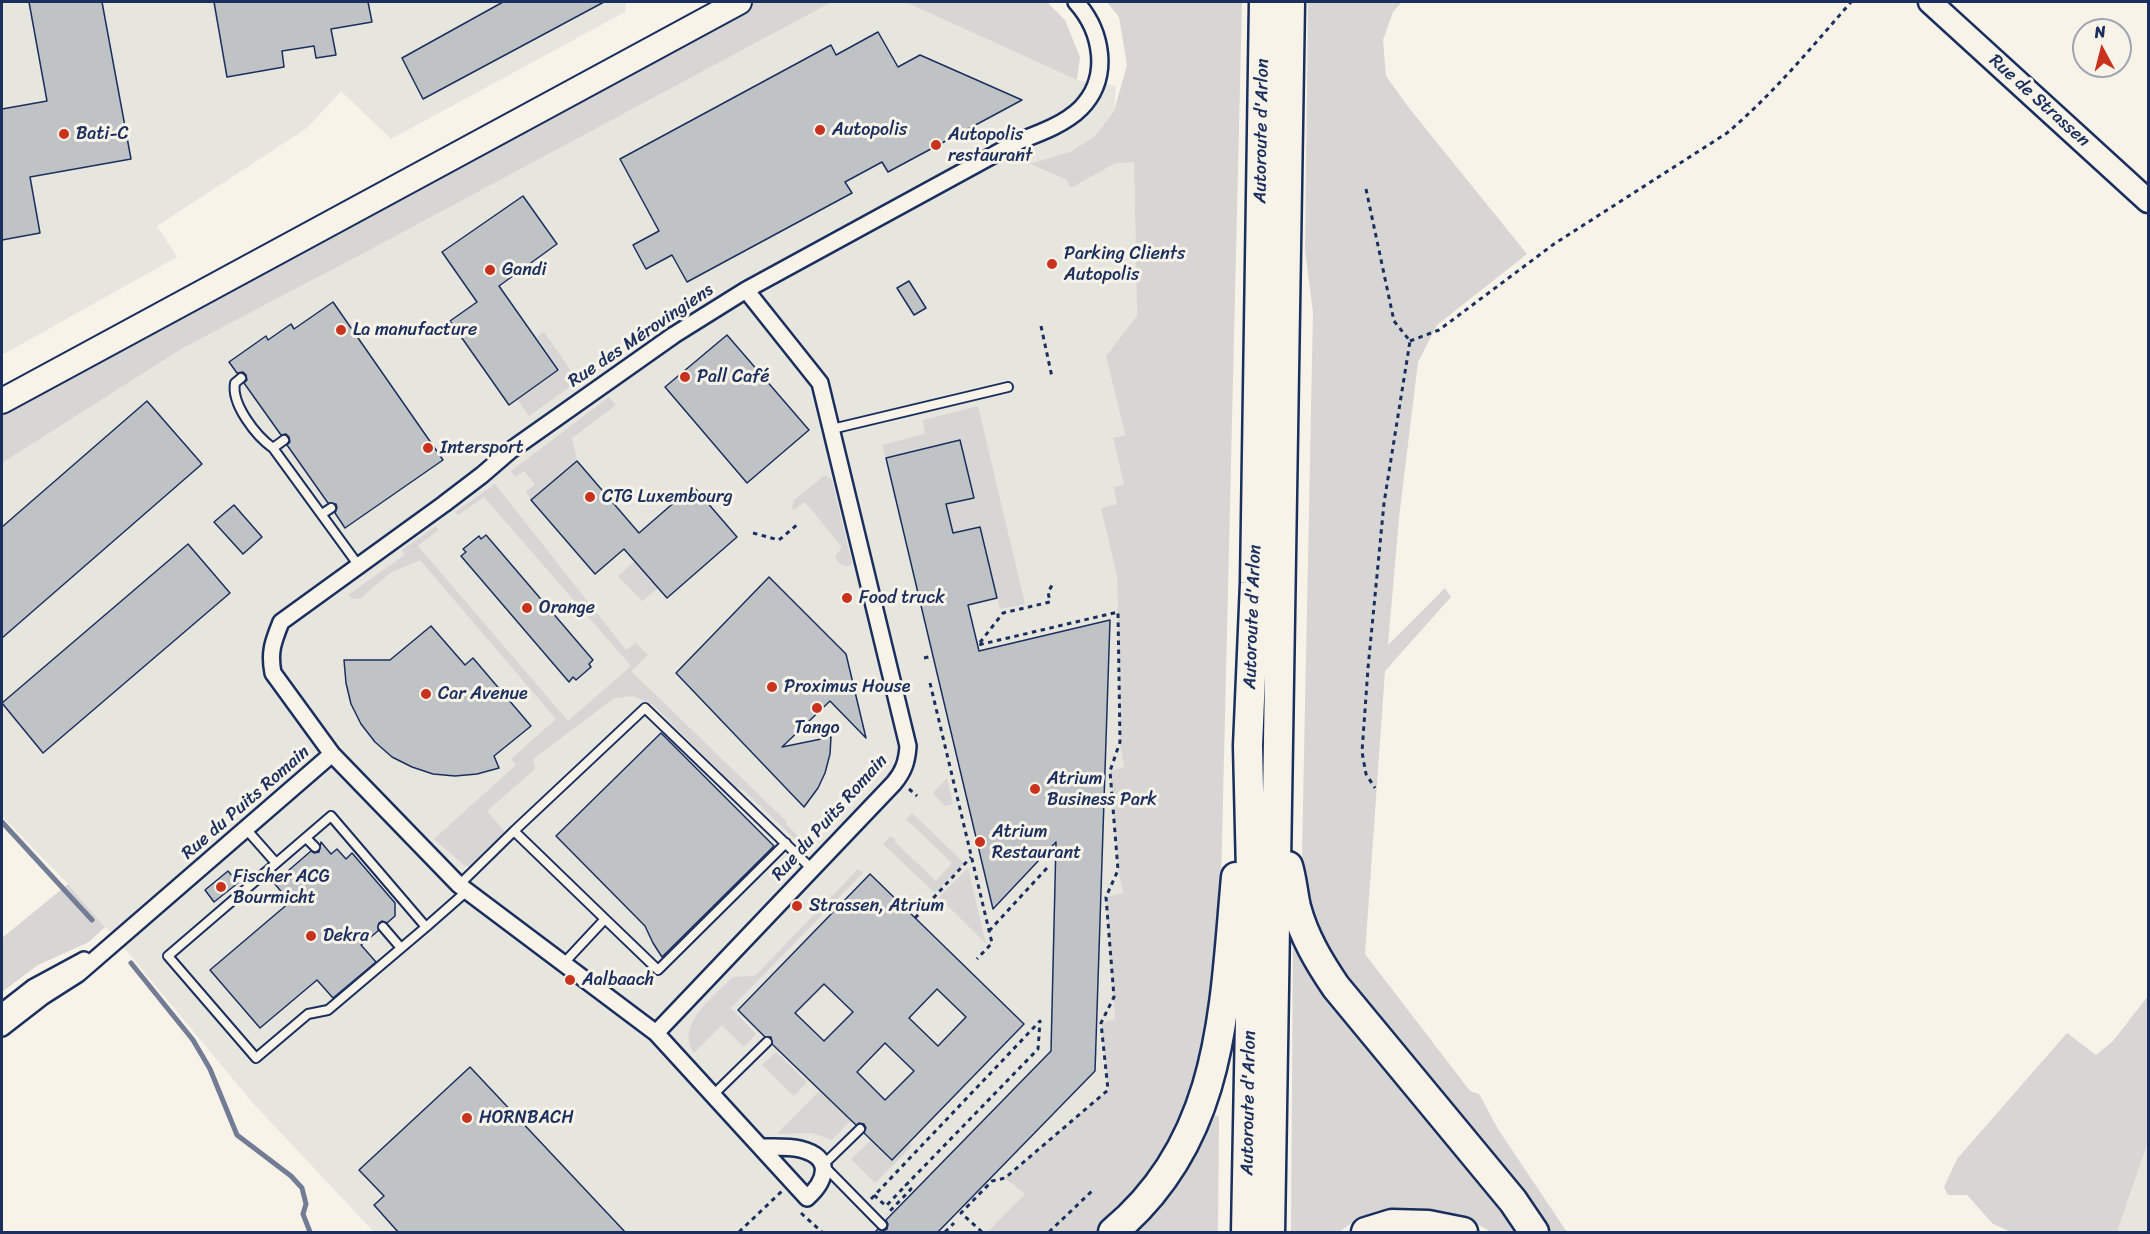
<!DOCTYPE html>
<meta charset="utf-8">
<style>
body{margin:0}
#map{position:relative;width:2150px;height:1234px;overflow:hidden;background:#f7f3e8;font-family:Sriracha,sans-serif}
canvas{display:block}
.frame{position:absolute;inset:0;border:3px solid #1b2f5e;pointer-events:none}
.north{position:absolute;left:2072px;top:18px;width:60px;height:60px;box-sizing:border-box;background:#f7f3e8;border:2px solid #9fa5b1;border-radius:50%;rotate:353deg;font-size:16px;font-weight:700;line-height:24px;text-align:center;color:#1b2f5e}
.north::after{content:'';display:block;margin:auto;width:21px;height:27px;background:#c8321e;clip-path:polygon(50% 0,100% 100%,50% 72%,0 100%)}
</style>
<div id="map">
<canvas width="2150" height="1234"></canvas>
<div class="frame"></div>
<div class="north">N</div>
</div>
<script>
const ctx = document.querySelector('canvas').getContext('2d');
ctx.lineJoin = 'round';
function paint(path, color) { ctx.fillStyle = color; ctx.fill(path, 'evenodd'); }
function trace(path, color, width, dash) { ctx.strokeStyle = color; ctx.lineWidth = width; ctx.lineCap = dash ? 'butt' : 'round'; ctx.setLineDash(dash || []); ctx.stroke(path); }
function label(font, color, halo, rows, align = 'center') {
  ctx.font = font + ' Sriracha,sans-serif'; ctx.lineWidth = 6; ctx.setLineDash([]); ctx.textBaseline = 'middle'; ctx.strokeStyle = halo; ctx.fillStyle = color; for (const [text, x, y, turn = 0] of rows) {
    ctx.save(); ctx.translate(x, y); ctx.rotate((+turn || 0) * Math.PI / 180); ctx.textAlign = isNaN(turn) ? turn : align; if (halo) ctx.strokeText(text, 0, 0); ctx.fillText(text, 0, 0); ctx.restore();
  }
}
paint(new Path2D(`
 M2,2H626L625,12L391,139L341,91L307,128L157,226L177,257L2,355Z
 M832,2H905L1077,80L1116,86L1114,111L1095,136L1070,152L1030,165L1065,179L1071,188L1116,163L1134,161L1137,317L1106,356L1125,435L1113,439L1124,485L1118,504L1101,508L1117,576L1120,742L1124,767L1110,771L1118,870L1123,894L1106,897L1115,1020L1101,1023L1108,1090L1006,1178L1025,1194L987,1232H374L251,1101L132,957L68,884L2,816V463L183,348L364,253Z
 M2148,1142V1232H2117Z`), '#e6e5de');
paint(new Path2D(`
 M756,2H832L364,253L183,348L2,463V412Z
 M905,2H1047L1065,20L1080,57L1077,80Z
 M1107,2H1242L1221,882L1210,1016L1204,1049L1182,1122L1158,1163L1112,1217L1094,1232H987L1025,1194L1005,1178L1108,1090L1101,1023L1115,1019L1106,897L1123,893L1118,870L1110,771L1124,767L1120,742L1117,576L1101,508L1117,504L1114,487L1124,485L1113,438L1125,435L1106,356L1137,316L1134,162L1116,163L1071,188L1065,179L1029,164L1070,152L1095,136L1114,111L1127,65L1119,17Z
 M1308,2H1402L1393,12L1383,40L1386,76L1409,108L1527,254L1437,325L1418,362L1399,518L1388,645L1445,588L1451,597L1385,671L1365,954L1470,1091L1479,1094L1498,1129L1567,1232H1547L1344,978L1315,929L1304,897L1302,854L1313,312L1305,251Z
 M544,332L578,381L529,416L517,399L560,370L537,337Z
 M609,397L616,405L572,438L577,461L531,500L526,492L535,484L524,471L515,477L511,471Z
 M978,406L1025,604L1000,609L980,527L953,533L946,504L973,498L960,440L886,458L882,445L925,434L923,420Z
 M825,475L832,480L852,564L847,566L840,564L835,557L842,547L805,502L794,510L792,508L794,500Z
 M495,484L626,650L636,643L648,655L631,671L787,822L786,824L803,841L812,846L811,847L801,845L743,790L737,788L652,704L633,696L616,698L609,702L533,759L535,769L487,811L506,833L474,864L469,867L464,865L434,839L516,765L511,759L556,719L420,560L390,573L361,598L354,599L348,595L405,555L402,550L436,526L438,530L418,546L568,721L631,666L484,497L458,515L455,512Z
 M635,561L658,588L642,601L618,576Z
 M947,778L953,804L945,806L933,793Z
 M912,813L964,863L935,893L883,844L890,836L895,839V842L936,881L952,863L906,819Z
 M968,868L986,944L939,897Z
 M858,869L863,873L731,1008L756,1034L744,1047L722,1025L694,1053C674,1025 716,994 733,977L755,976Z
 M68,884L105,927L89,942L38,965L2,992V938Z
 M1293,936C1329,992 1367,1046 1408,1097C1444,1142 1484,1185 1517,1232H1491L1462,1215L1428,1210L1388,1211L1362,1216L1339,1232H1291Z
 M2148,996V1142L2117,1232H2011L1993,1224L1967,1195H1948L1944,1187L1957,1159L2067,1033L2096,1055L2113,1041Z
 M776,1052L807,1082L794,1096L762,1065Z
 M820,1090L851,1120L832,1140L812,1133L777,1134Z
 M1207,1114L1219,1116L1218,1232H1126Z
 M871,1140L908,1143L912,1146L875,1183L851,1159Z`), '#d7d6d4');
trace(new Path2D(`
 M2,822L92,920
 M131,963L193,1040L210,1069L237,1135L291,1176L302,1188L306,1204L303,1214L310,1232`), '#727c95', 5);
const building = new Path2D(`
 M29,2H102L131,159L30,177L40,233L2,240V109L47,101Z
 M214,2H368L372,22L331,29L336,55L316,58L314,46L282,51L284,67L227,77Z
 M503,2H604L423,99L402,58Z
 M878,32L898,67L920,55L1022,100L888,172L882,162L845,182L852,193L687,282L672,255L646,269L633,245L659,231L620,159L831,45L836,55Z
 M523,196L557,244L499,286L558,370L509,405L450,321L477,302L442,252Z
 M909,281L926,308L914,315L897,288Z
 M333,302L443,460L345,528L335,513L337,508L336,504L328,503L287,445L290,442L289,437L286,434L281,435L244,383L247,380L246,375L243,372L237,373L229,362L266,336L268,340L291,324L294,329Z
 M727,335L809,430L747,483L665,387Z
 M147,401L202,464L2,638V527Z
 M960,440L974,498L946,504L953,533L980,527L997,598L968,605L979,651L1110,620L1095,1071L937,1233H874L878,1229L883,1231L887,1229L888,1224L886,1220L1051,1051L1056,842L993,909L886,458Z
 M577,461L639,533L693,486L737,537L667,598L624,549L595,574L531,500Z
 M234,505L262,537L243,554L214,522Z
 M486,535L593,660L589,664L591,667L576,680L573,677L569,682L461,556L466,552L463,549L479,536L481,539Z
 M188,544L230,593L43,753L2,703Z
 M769,577L846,654L866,738L830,701L782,747L831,737L830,754L825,773L818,788L804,807L676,673Z
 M431,626L465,665L473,658L531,726L494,756L499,768L477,774L455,776L433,774L412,767L392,757L375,742L361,724L351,704L346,683L344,660H390Z
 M661,733L774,846L662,957L653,943L645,926L556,836Z
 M321,842L331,854L337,849L346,859L352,853L395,903V916L387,923L382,921L379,923L378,931L361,945L376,962L333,998L317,980L260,1028L210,970L290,902L274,883L311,851L314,853L319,852Z
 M228,871L238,883L214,902L205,890Z
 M870,874L1024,1024L892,1160L864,1133L866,1128L864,1124L859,1123L856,1125L772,1044L771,1037H765L738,1010ZM824,984L853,1012L824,1041L795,1013ZM937,989L966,1017L938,1046L909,1018ZM885,1043L914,1071L885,1100L857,1072Z
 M470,1067L626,1233H399L374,1205L384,1196L359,1170Z`);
paint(building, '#c0c3c5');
trace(building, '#1b2f5e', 1.5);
const lane = new Path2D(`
 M241,378L235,383C231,404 256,436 273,448L359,566
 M832,429L1008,387
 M273,448L284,440
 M322,514L331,508
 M331,816L426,927L328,1010L308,1014L256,1058L168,956Z
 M246,829L276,863
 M514,831L645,708L812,869
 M306,838L315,847
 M459,885L514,831L605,919L563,964
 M605,919L658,970L786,843
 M383,927L401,948
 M426,927L467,891
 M713,1095L767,1042
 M860,1129L823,1165L882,1225`);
const street = new Path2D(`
 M2,1012L34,987L84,960
 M2,1028L42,997L78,974L332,754
 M656,1033L894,783C904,771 907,761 908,746L820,383L746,290
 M761,1147C773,1147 788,1146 800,1149C833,1157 827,1180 807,1198L656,1033L459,885L332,754L273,673C269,652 273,642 281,622L444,504L482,475L511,450L674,335L746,290L1019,141C1040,133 1065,124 1081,108C1111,77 1102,31 1076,2`);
const secondary = new Path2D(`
 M1930,2L2148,201`);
const primary = new Path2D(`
 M2,401L739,2`);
const highway = new Path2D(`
 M1288,866C1292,879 1293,894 1296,907C1304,937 1319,962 1336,987L1513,1201L1534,1232
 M1113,1232C1224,1140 1224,1009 1236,877
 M1246,1232L1252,915L1248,746L1255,583L1264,2
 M1270,1232L1290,2
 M1366,1232L1392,1224L1428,1225L1463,1232`);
trace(lane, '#1b2f5e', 12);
trace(street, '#1b2f5e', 20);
trace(secondary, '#1b2f5e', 27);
trace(primary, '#1b2f5e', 28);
trace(highway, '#1b2f5e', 33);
trace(new Path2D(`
 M1366,189L1394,321L1410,341L1384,503L1368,668L1362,752L1366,774L1375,788
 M1041,326L1052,377
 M1410,341L1439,330L1554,244L1727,133C1773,94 1812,47 1851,2
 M753,533L779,540L798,524
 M924,658L933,656
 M930,683L992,943L977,959
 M909,789L917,796
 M915,918L971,857
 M989,931L1047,868
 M874,1195L886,1206L906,1185
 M871,1199L1040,1021L1038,1049L906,1185L911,1189L887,1214
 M801,1213L822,1232
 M739,1232L782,1191
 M945,1232L954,1223
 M982,1232L961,1213L992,1181L1005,1178L1108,1090L1101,1023L1114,997L1106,897L1118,870L1110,771L1120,742L1118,612L978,645L1003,613L1050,602L1048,592L1054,582
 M1049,1232L1092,1191`), '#1b2f5e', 3, [4.5, 4.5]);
trace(lane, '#f7f3e8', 8);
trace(street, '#f7f3e8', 15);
trace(secondary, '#f7f3e8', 22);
trace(primary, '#f7f3e8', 24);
trace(highway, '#f7f3e8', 28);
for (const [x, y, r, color] of [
 [820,130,6,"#c8321e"],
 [64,134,6,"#c8321e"],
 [936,145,6,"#c8321e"],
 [1052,264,6,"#c8321e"],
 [490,270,6,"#c8321e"],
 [341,330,6,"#c8321e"],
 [685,377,6,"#c8321e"],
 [428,448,6,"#c8321e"],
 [590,497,6,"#c8321e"],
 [847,598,6,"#c8321e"],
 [527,608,6,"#c8321e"],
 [772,687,6,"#c8321e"],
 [426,694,6,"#c8321e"],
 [817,708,6,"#c8321e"],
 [1035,789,6,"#c8321e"],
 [980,842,6,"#c8321e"],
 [221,887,6,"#c8321e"],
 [797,906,6,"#c8321e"],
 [311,936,6,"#c8321e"],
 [570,980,6,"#c8321e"],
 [467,1118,6,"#c8321e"]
]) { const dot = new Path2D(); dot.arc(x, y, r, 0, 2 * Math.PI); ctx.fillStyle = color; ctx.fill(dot); trace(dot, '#f7f3e8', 2); }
label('18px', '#1b2f5e', '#f7f3e8', [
 ["Rue de Strassen",2039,101,42],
 ["Autoroute d'Arlon",1262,131,-89],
 ["Rue des Mérovingiens",641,336,-34],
 ["Autoroute d'Arlon",1253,617,-88],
 ["Rue du Puits Romain",246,803,-41],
 ["Rue du Puits Romain",830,818,-48],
 ["Autoroute d'Arlon",1249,1103,-89]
]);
label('18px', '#1b2f5e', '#f7f3e8', [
 ["Autopolis",832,130],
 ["Bati-C",76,134],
 ["Autopolis",948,135],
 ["restaurant",948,156],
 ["Parking Clients",1064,254],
 ["Autopolis",1064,275],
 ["Gandi",502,270],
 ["La manufacture",353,330],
 ["Pall Café",697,377],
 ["Intersport",440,448],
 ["CTG Luxembourg",602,497],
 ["Food truck",859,598],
 ["Orange",539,608],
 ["Proximus House",784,687],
 ["Car Avenue",438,694],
 ["Tango",817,728,"center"],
 ["Atrium",1047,779],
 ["Business Park",1047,800],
 ["Atrium",992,832],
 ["Restaurant",992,853],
 ["Fischer ACG",233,877],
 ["Bourmicht",233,898],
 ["Strassen, Atrium",809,906],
 ["Dekra",323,936],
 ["Aalbaach",582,980],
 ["HORNBACH",479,1118]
], 'left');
</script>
